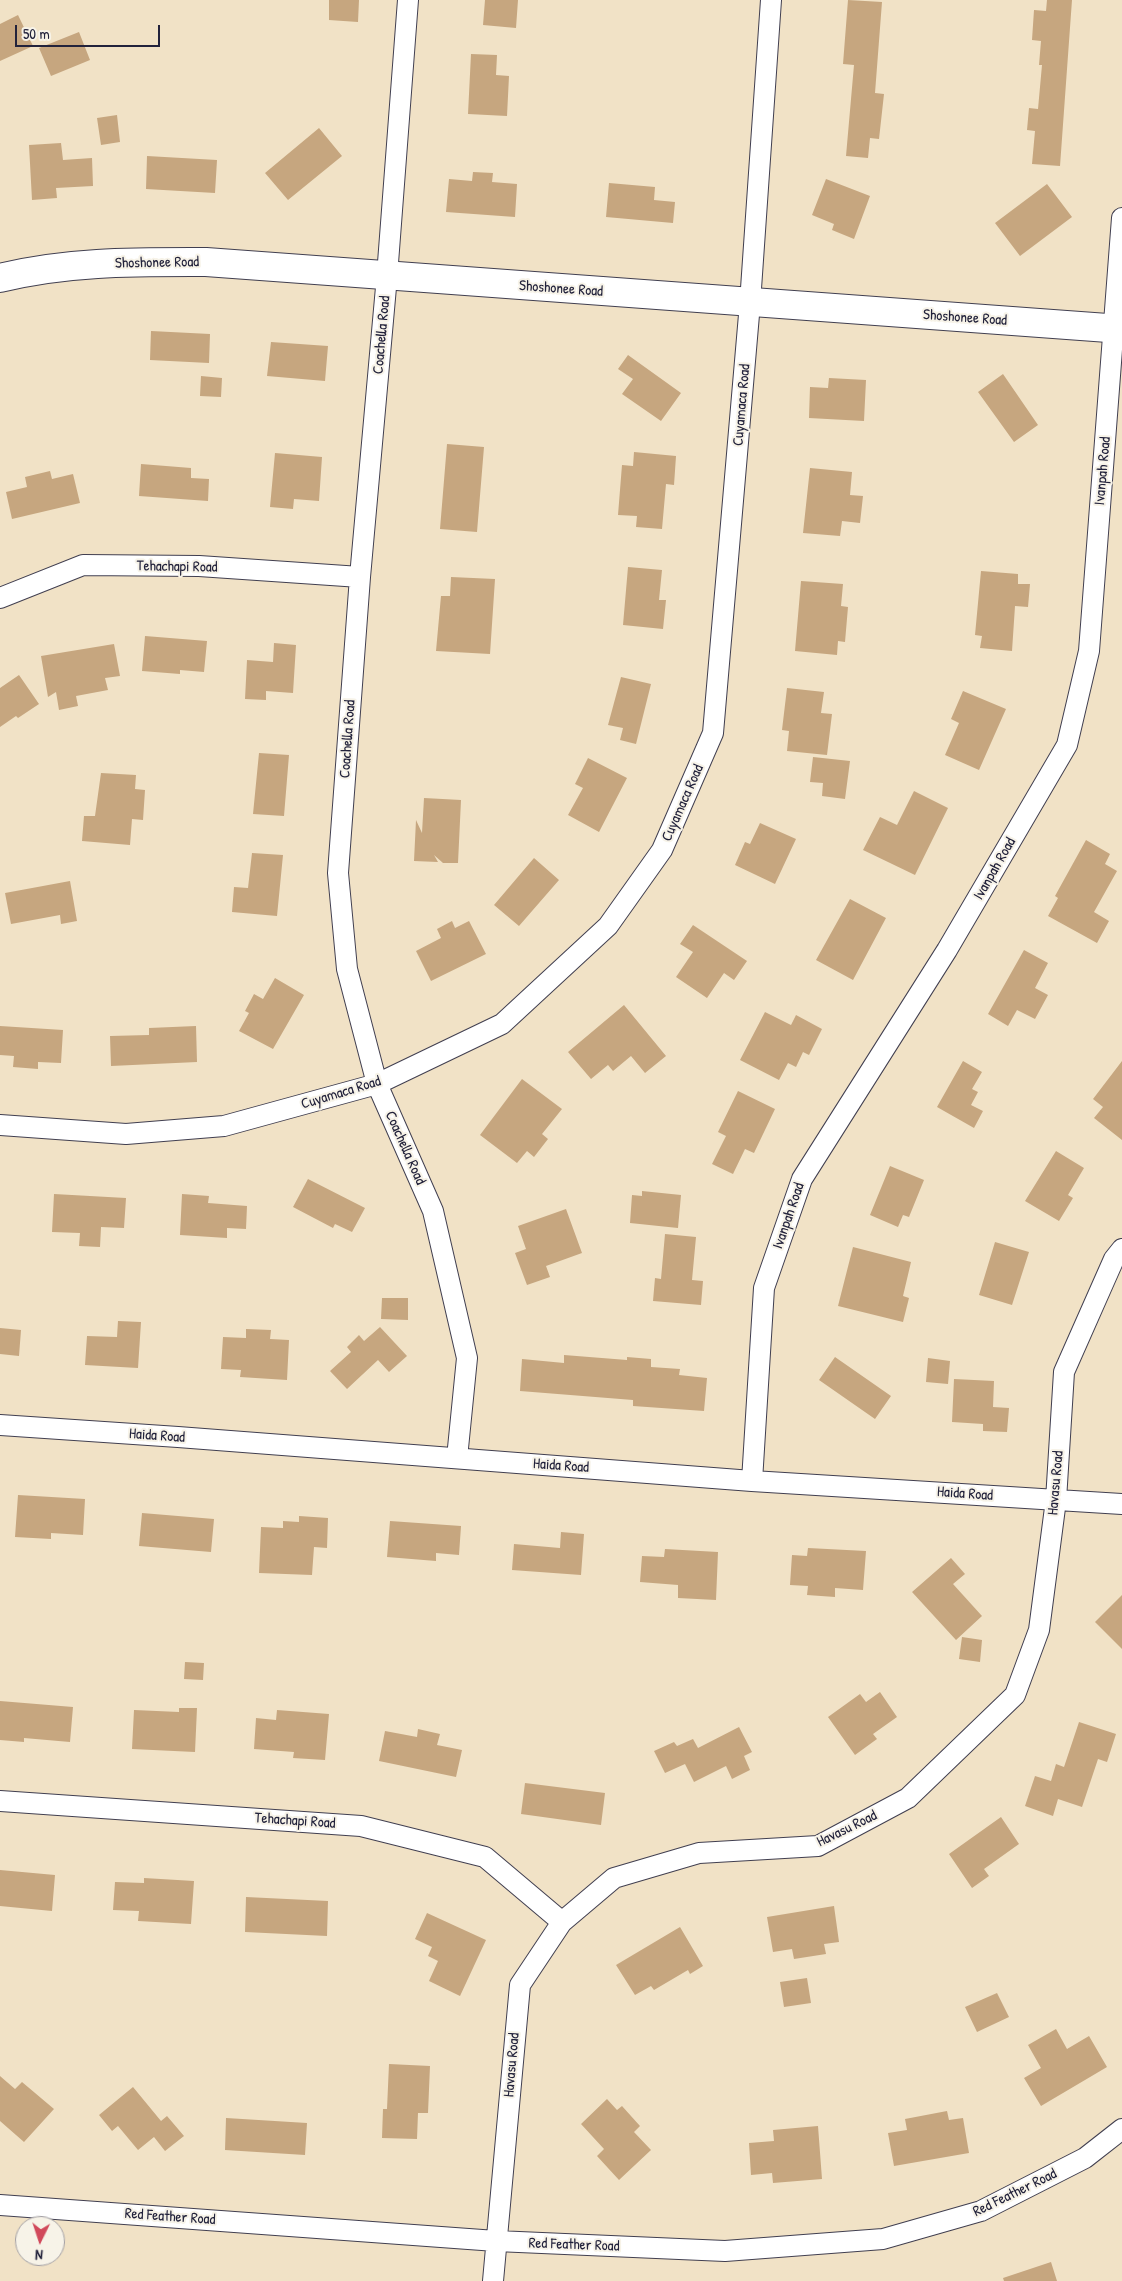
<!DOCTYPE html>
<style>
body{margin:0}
#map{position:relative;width:1122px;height:2281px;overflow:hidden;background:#f1e2c6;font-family:"Patrick Hand",sans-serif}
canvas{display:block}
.north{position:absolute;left:15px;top:2216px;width:50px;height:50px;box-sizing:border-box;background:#f7f3e8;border:1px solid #a29fa3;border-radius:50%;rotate:184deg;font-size:14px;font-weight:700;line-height:20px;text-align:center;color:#22223b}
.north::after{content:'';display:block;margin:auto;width:18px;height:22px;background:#d1495b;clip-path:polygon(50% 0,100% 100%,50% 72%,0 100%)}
.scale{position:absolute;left:15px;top:25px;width:145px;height:22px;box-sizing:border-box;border:2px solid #22223b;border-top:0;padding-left:6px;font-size:15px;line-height:18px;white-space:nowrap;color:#22223b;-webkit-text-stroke:4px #f7f3e8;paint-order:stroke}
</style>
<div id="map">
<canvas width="1122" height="2281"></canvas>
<div class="north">N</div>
<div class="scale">50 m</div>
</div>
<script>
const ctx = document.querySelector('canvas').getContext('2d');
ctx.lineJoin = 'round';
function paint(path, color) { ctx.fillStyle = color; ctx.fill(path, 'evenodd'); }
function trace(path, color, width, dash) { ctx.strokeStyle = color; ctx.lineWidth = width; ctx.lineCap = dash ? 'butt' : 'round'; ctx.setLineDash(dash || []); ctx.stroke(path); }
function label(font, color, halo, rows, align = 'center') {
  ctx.font = font + ' "Patrick Hand",sans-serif'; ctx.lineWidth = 4; ctx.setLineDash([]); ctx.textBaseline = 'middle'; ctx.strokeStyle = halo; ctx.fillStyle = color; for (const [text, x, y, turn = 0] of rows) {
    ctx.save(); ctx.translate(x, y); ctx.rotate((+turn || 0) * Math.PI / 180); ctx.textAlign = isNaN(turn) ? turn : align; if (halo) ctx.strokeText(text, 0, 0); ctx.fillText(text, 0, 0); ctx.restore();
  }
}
paint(new Path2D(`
 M329,0H359L358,22L329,20Z
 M485,0H518L516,28L483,25Z
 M848,0L882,2L875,93L884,94L879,139L870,138L868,158L846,156L854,65L843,64Z
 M1047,0H1072L1060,166L1032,164L1035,131L1027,130L1029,108L1038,109L1042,65H1039L1041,41L1032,40L1034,10L1046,11Z
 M18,15L33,46L0,61V24Z
 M79,32L90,60L51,76L39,48Z
 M471,54L497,55L496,75L509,76L507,116L468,114Z
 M117,115L120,142L101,145L97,118Z
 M319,128L342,156L288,200L265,173Z
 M61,143L63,160L92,158L93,186L56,188L57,198L32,200L29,145Z
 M147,156L217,160L215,193L146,189Z
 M473,172L493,173L492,182L517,184L515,217L446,212L449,179L472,181Z
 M826,179L870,196L854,239L832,230L834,224L812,215Z
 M609,183L655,187L654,200L675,202L673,223L606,217Z
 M1047,184L1072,217L1020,256L995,223Z
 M151,331L210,334L209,363L150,360Z
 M271,342L328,346L325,381L267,376Z
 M628,355L681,393L661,421L622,394L633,379L618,369Z
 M1003,374L1038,425L1014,442L978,392Z
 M201,376L222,378L221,397L200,396Z
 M829,378L866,380L864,421L809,418L810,387L828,388Z
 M447,444L484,447L477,532L440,529Z
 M634,452L676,456L674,485L666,484L662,529L636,527L637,516L618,515L622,465L633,466Z
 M275,453L322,457L319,501L294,499L293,509L270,507Z
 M141,464L191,468V478L209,479L208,501L139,496Z
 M810,468L852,472L850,495L863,496L860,523L842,521L840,536L803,533Z
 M50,471L52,479L73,474L80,503L12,519L6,492L27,487L25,477Z
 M628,567L662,570L659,600H666L663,629L623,625Z
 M981,571L1018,574V584H1030L1028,607L1015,606L1012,651L980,648L982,636L975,635Z
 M451,577L495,579L490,654L436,651L441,596H450Z
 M801,581L843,584L841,606L848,607L845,642L838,641L837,655L795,651Z
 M145,636L207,641L204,672L180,670V674L142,671Z
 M274,643L296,645L293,693L266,691V700L245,699L247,660L273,662Z
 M114,644L120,676L105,678L108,690L76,696L78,706L59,710L56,692L48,697L41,656Z
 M19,675L39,704L18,718L16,716L0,727V688Z
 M621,677L651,684L636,744L620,740L623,728L608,725Z
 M787,688L824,692L821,713L832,714L827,755L787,751L789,731L782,730Z
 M963,691L1006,709L979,770L945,755L959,723L951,719Z
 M259,753L289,755L284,816L253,814Z
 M813,757L850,761L845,799L822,796L823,783L810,782Z
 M588,758L627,778L599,832L568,815L583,788L575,784Z
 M101,773L136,775L135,789L145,790L143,820L132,819L130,845L82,841L84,816H95Z
 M914,791L948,808L915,875L863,850L880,817L897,825Z
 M424,798L461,800L458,863H443L434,855L438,862L414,861L416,820L422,833Z
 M760,823L796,839L775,884L735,865L745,842L750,844Z
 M1086,840L1110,854L1105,864L1117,871L1094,912L1109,921L1097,943L1048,916L1058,898L1055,896Z
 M252,853L283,855L277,916L232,912L234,887L248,888Z
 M534,858L559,880L519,926L494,905Z
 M70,881L77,921L61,924L60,915L11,924L5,893Z
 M850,899L886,918L853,980L816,960Z
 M452,921L455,928L469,921L486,954L431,981L416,951L441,938L437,929Z
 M693,925L747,961L734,980L724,973L707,998L676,977L693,952L680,944Z
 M1024,950L1048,963L1035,988L1048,995L1035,1019L1017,1010L1008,1026L988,1014Z
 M275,978L304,995L273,1049L239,1031L249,1013L245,1011L254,994L263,999Z
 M624,1005L666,1056L645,1073L631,1056L613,1071L608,1065L591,1079L568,1052Z
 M765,1012L791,1025L796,1015L822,1029L809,1055L803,1052L796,1067L788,1063L779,1080L740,1060Z
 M0,1026L63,1030L61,1063L38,1062V1069L13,1067L14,1056L0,1055Z
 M196,1026L197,1062L111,1066L110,1036L149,1035V1028Z
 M963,1061L982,1072L972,1089L978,1092L971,1105L983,1111L974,1128L937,1107Z
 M1122,1061V1140L1094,1118L1103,1107L1093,1099Z
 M522,1079L562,1109L542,1134L548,1139L534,1157L527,1151L517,1163L480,1135Z
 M738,1091L775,1109L754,1153L745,1149L733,1174L712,1164L726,1136L718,1132Z
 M1056,1151L1084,1168L1068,1195L1073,1198L1059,1221L1025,1201Z
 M890,1166L924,1180L909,1217L903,1215L898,1227L870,1215Z
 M308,1179L365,1208L352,1232L335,1224L333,1228L293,1207Z
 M642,1191L681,1195L678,1228L630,1223L632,1195L642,1196Z
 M54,1194L126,1198L124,1228L101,1227L100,1247L79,1246L80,1233L52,1232Z
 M182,1194L209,1196L208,1203L247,1206L246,1229L227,1228V1238L180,1235Z
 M566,1209L582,1253L546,1266L550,1277L527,1285L515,1253L526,1249L518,1226Z
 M665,1234L696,1237L692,1280L703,1281L701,1305L653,1301L655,1278L661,1279Z
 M995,1242L1029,1252L1012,1305L979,1295Z
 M853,1247L911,1262L903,1296L909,1298L903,1322L838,1306Z
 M382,1298H408V1320L381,1319Z
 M118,1321L141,1322L138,1368L85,1365L87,1336L117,1337Z
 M380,1327L407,1356L389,1372L378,1360L347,1389L330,1371L351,1352L347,1347L359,1335L364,1341Z
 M0,1328L21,1330L19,1356L0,1354Z
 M246,1329L271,1330L270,1339L289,1340L287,1380L240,1377L241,1370L221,1369L223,1337L246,1338Z
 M564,1355L627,1360V1357L651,1359V1367L680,1369L679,1375L707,1378L704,1411L633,1406V1400L520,1391L522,1359L564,1363Z
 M835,1357L891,1396L875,1419L819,1380Z
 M928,1358L950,1361L948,1384L926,1382Z
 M954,1379L994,1381L993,1407L1009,1408L1007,1432L983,1431V1424L952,1422Z
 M18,1495L85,1499L83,1535L51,1533V1539L15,1537Z
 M142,1513L214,1519L211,1552L139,1546Z
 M299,1516L328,1518L327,1548L314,1547L312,1575L259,1573L261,1527L283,1528V1521L299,1522Z
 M390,1521L461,1526L459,1555L436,1553V1561L387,1557Z
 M561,1532L584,1534L581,1575L512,1570L514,1544L560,1548Z
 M808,1548L866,1551L863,1590L835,1588V1597L807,1595L808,1586L790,1585L792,1555L807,1556Z
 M665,1549L718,1552L716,1600L678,1598V1585L640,1582L642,1556L664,1557Z
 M951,1558L965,1574L953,1584L982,1616L956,1640L912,1592Z
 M1122,1595V1649L1095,1622Z
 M962,1637L982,1640L980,1662L959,1659Z
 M185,1662L204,1663L203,1680L184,1679Z
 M880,1692L897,1717L873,1734L877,1739L855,1755L828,1717L860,1694L866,1702Z
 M0,1701L73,1707L70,1742L24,1738V1742L0,1740Z
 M179,1708H197L195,1752L132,1749L134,1710L179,1712Z
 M277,1710L329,1714L325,1760L293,1758L294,1752L254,1749L256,1718L276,1720Z
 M1079,1722L1116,1734L1107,1762L1098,1759L1082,1807L1058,1799L1053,1816L1025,1806L1035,1776L1051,1781L1056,1764L1064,1767Z
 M739,1727L752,1752L744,1756L750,1770L732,1779L726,1766L694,1782L685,1764L665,1773L654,1751L674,1742L677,1746L693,1739L698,1748Z
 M418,1729L440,1734L437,1745L462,1750L456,1777L379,1761L385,1731L417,1737Z
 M525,1783L605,1793L601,1825L521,1814Z
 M1001,1817L1019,1844L984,1869L989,1876L972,1888L949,1854Z
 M0,1870L55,1875L52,1911L0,1906Z
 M144,1878L194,1881L191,1924L138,1921L139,1911L113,1910L115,1882L144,1883Z
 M246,1897L328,1901L327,1936L245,1932Z
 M834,1906L839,1942L824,1944L826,1954L794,1959L792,1949L773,1952L767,1917Z
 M427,1913L486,1940L460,1996L429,1981L438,1961L428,1956L432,1947L415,1939Z
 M680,1927L703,1966L690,1974L688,1970L654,1990L651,1986L635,1995L616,1965Z
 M807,1978L811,2003L784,2007L780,1982Z
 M997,1993L1009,2017L977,2032L965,2007Z
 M1056,2029L1067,2049L1089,2036L1107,2067L1041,2106L1024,2078L1041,2068L1028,2045Z
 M389,2064L430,2066L428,2113H418L417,2139L382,2138L383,2109H387Z
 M0,2076L15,2089L22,2082L54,2109L24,2142L0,2121Z
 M133,2087L161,2121L167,2116L184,2136L165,2151L154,2137L138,2150L118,2126L112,2131L99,2115Z
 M607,2099L617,2110L622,2106L640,2126L634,2132L651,2150L619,2180L597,2156L604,2149L581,2124Z
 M947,2111L949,2120L963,2118L969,2153L894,2166L888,2133L907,2130L905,2119Z
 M226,2118L307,2123L305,2155L225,2150Z
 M818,2126L822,2179L773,2183L772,2173L751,2175L749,2143L774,2141L773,2130Z
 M1051,2262L1057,2281H1004L1003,2278Z`), '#c6a67f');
const street = new Path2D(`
 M408,0L387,276L360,577L338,873L347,969L377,1084L433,1211L467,1358L457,1458
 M0,598L83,565L199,566L360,577
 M0,1125L126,1134L224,1126L377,1084L502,1024L608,926L662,850L713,733L750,303L771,0
 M0,1425L178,1437L752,1481L1122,1504
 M752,1481L764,1288L802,1179L947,950L1067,745L1089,651L1122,218
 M0,1801L361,1826L485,1857L562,1922
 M0,2205L496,2241L725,2251L883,2239L981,2211L1085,2158L1122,2129
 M493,2281L520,1985L562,1922L614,1878L699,1853L818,1846L908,1798L1015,1695L1039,1630L1056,1500L1064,1372L1114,1259L1122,1249`);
const secondary = new Path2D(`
 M0,278C68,261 137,262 206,262L1122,329`);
trace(street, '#413f50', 22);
trace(secondary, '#413f50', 30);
trace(street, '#fff', 20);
trace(secondary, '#fff', 28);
label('15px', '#22223b', '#f7f3e8', [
 ["Shoshonee Road",157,263,-1],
 ["Shoshonee Road",561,289,4],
 ["Shoshonee Road",965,318,4],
 ["Coachella Road",382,335,-85],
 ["Cuyamaca Road",742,405,-85],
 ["Ivanpah Road",1103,471,-85],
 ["Tehachapi Road",177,567,1],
 ["Coachella Road",348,739,-86],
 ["Cuyamaca Road",683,803,-66],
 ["Ivanpah Road",995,869,-60],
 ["Cuyamaca Road",341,1093,-17],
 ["Coachella Road",405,1148,66],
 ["Ivanpah Road",789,1216,-71],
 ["Haida Road",157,1436,4],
 ["Haida Road",561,1466,4],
 ["Havasu Road",1056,1483,-85],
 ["Haida Road",965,1494,4],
 ["Tehachapi Road",295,1821,4],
 ["Havasu Road",847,1829,-26],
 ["Havasu Road",512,2065,-85],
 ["Red Feather Road",1015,2193,-26],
 ["Red Feather Road",170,2217,4],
 ["Red Feather Road",574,2245,2]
]);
</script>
